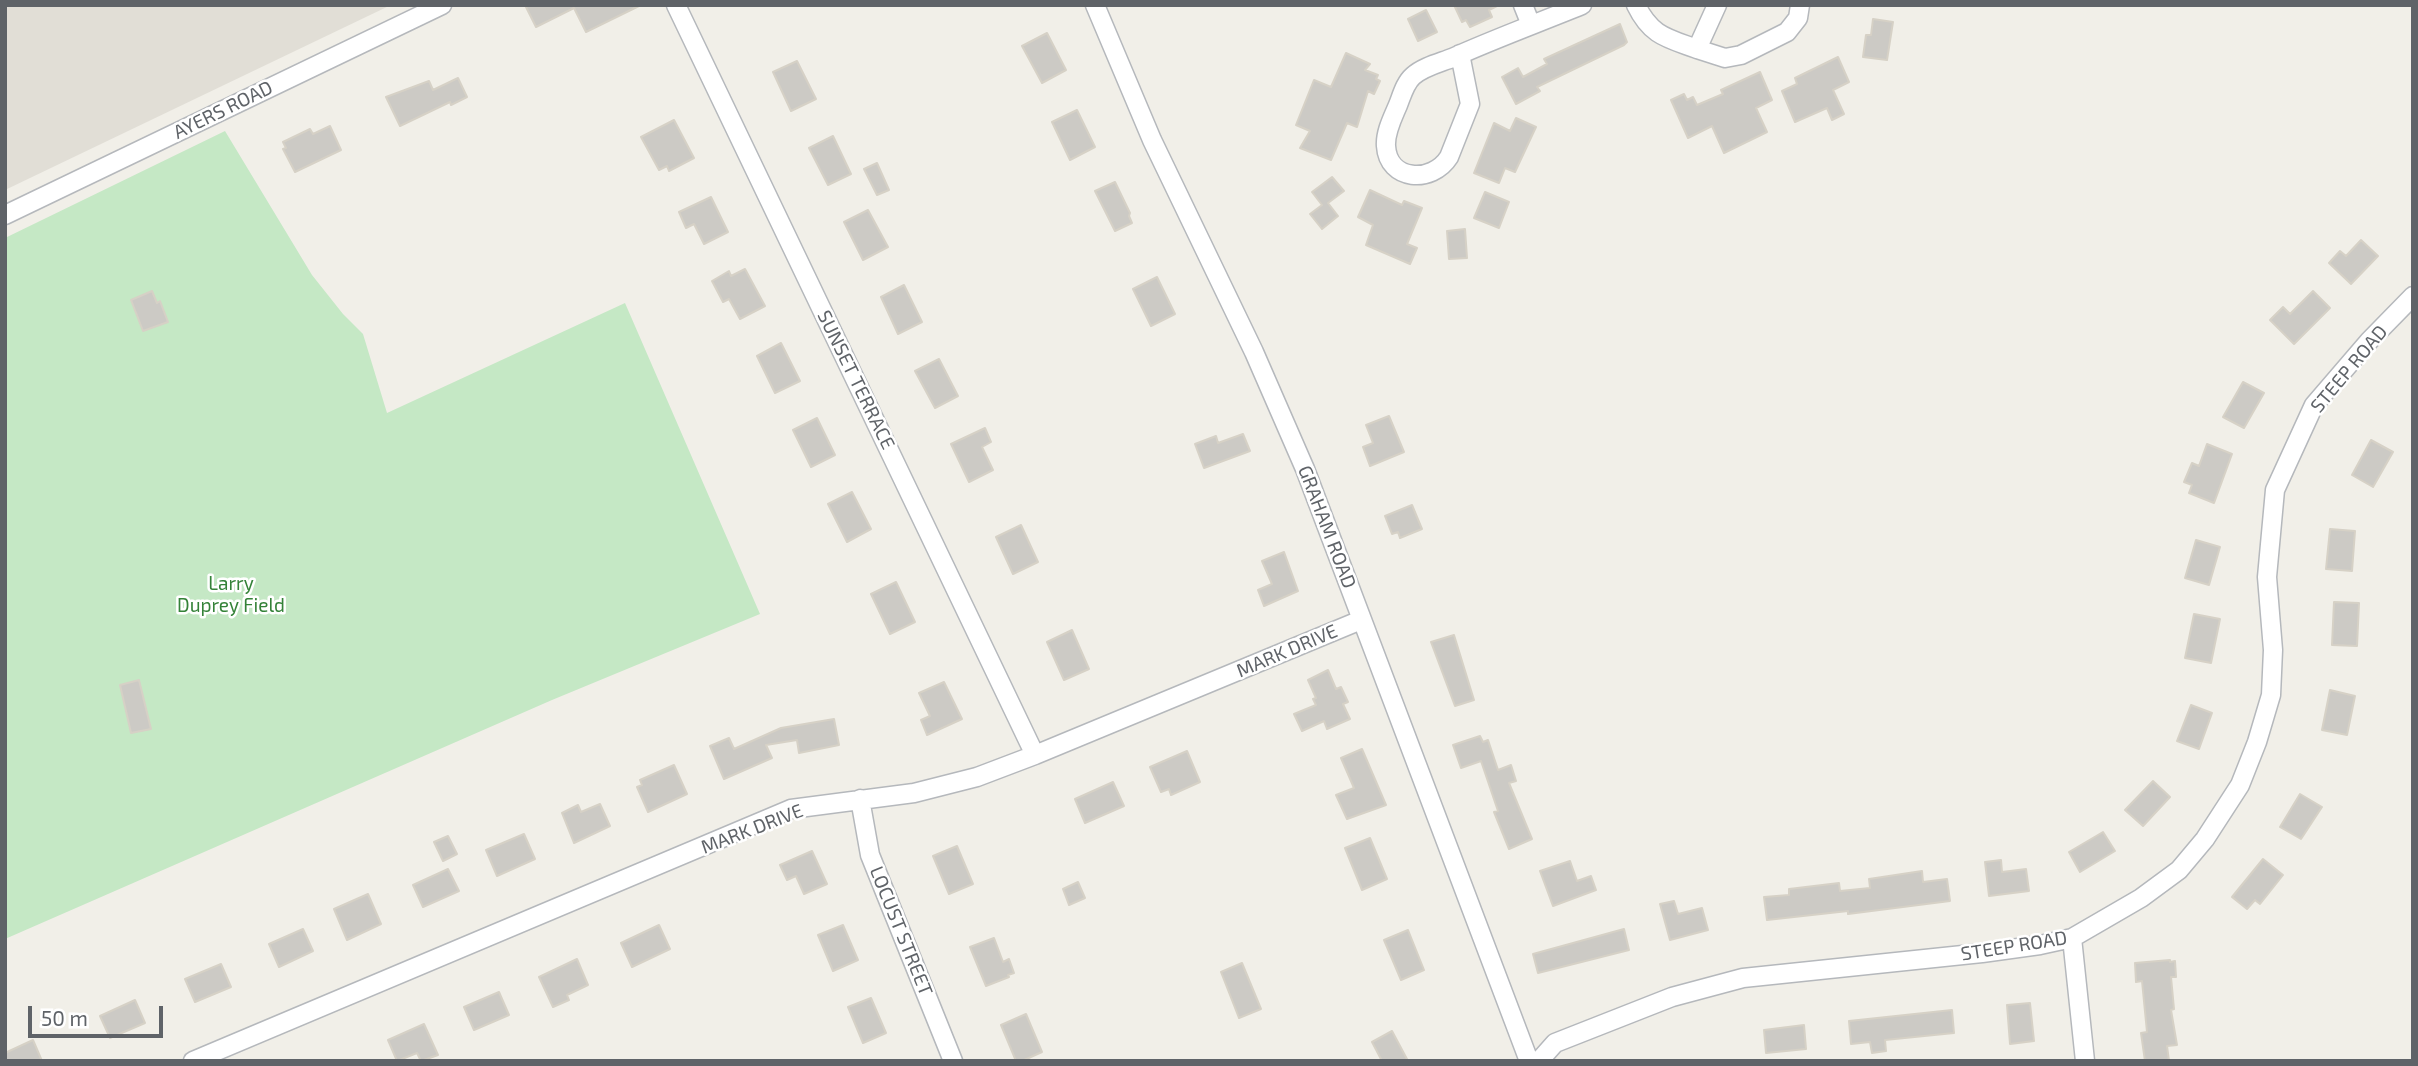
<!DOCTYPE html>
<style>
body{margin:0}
#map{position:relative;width:2418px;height:1066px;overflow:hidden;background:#f1efe8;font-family:"Exo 2",sans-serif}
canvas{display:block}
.frame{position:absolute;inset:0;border:7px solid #5f6368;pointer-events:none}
.scale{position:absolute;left:28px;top:1006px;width:135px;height:32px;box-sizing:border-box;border:4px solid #5f6368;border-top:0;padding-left:9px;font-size:21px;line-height:24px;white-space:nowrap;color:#5f6368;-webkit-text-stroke:5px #fff;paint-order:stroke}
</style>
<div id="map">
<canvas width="2418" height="1066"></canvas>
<div class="frame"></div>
<div class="scale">50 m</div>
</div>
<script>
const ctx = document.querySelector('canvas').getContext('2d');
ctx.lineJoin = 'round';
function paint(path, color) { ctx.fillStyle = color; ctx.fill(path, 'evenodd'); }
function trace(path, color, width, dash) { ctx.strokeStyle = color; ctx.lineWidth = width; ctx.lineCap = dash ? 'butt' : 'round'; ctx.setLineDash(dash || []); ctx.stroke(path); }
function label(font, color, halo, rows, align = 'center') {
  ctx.font = font + ' "Exo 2",sans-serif'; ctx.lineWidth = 5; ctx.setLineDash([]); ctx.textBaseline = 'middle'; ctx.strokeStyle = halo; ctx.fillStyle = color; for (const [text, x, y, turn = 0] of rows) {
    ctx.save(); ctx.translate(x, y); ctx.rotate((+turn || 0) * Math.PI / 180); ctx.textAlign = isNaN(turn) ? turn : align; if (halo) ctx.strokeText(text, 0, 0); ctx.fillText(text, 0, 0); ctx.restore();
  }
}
paint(new Path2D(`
 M5,5H391L5,190Z`), '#e1ded6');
paint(new Path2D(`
 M225,131L312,275L343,314L363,334L387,413L625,303L760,614L552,700L5,939V238Z`), '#c5e8c5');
const building = new Path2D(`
 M525,5H641L586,32L574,8L536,27Z
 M1454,5H1499L1489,10L1492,17L1470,27L1466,20L1462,22Z
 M1426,10L1437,32L1418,41L1408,19Z
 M1873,19L1893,22L1887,60L1863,57L1866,35H1871Z
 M1620,24L1627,42L1624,45L1537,87L1540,91L1516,104L1502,77L1518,68L1523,77L1547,64L1544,59Z
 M1047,33L1066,70L1042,83L1022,46Z
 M1346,53L1370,64L1365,70L1378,75L1376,79L1380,81L1374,94L1368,91L1357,127L1347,123L1331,160L1300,148L1310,131L1296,125L1314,80L1331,87Z
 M1838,57L1849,82L1833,90L1844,114L1832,120L1827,108L1795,122L1782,91L1797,84L1795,78Z
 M797,61L816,99L791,111L773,72Z
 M1760,72L1772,100L1756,108L1767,132L1724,153L1712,126L1688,138L1671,100L1684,94L1687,100L1693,97L1697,105L1723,94L1721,90Z
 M458,78L467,97L451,105L450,102L400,126L386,97L429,81L433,90Z
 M1077,110L1095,147L1070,160L1052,122Z
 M1516,118L1536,127L1515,172L1505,168L1499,183L1474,173L1494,123L1510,131Z
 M674,120L694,158L669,171L667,166L659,170L641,137Z
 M330,126L341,150L295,172L283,149L286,148L283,142L310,129L313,134Z
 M833,136L851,174L828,185L809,148Z
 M877,163L889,190L877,195L864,169Z
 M1332,177L1344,191L1328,203L1338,216L1322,229L1310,214L1322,205L1312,192Z
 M1115,182L1130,213L1129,216L1132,223L1115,231L1095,191Z
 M1370,190L1402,205L1404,201L1422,208L1407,244L1417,248L1410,264L1366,245L1373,225L1358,217Z
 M1485,192L1509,202L1499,228L1474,218Z
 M711,197L728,232L704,244L694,224L686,228L679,212Z
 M868,210L888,247L863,260L844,222Z
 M1465,229L1467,258L1449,259L1447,231Z
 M2361,240L2378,256L2351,284L2329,263L2340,251L2346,256Z
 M745,269L765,306L740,319L729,299L723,302L712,281L729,271L731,276Z
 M1157,277L1175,314L1151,326L1133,289Z
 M904,285L922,322L898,334L881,297Z
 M152,291L157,303L160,301L168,322L143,331L131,300Z
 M2313,291L2330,308L2294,344L2270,320L2283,307L2290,314Z
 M781,343L800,381L775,393L757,356Z
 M939,359L958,396L935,408L915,371Z
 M2243,382L2264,393L2244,428L2223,417Z
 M1389,416L1404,452L1370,466L1363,447L1373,443L1366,425Z
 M817,418L835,455L811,467L793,430Z
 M985,428L991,442L982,447L993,470L969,482L951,444Z
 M1243,434L1250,451L1204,468L1195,444L1216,436L1218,443Z
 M2371,440L2393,452L2373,487L2352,475Z
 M2207,444L2232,454L2214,503L2189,493L2192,485L2184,482L2192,463L2199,466Z
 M852,492L871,529L847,542L828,504Z
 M1412,505L1422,529L1400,538L1398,532L1392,534L1385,516Z
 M1021,525L1038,562L1013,574L996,537Z
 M2330,529L2355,531L2352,571L2326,569Z
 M2196,540L2220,547L2209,585L2185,578Z
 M1284,552L1298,591L1264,606L1258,590L1272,584L1262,561Z
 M896,582L915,622L890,634L871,594Z
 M2334,602L2359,603L2357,646L2332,645Z
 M2194,614L2220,619L2211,663L2185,658Z
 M1072,630L1089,669L1064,680L1047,642Z
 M1454,635L1474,700L1455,706L1431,642Z
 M1328,670L1336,689L1341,687L1348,702L1343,704L1350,719L1327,729L1324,721L1302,731L1294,714L1316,705L1313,699L1316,698L1308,680Z
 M139,680L151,729L131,733L120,685Z
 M944,682L962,719L927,735L921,720L930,716L919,693Z
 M2330,690L2355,696L2347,735L2322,730Z
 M2191,705L2212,713L2199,749L2177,741Z
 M834,719L839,745L799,753L797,740L766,745L772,758L724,779L710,746L729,738L734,749L781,728Z
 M1480,736L1483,742L1488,740L1498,770L1511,765L1516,781L1509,783L1532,839L1509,849L1494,812L1498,811L1481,761L1461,768L1453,745Z
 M1362,749L1386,805L1347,819L1336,795L1354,788L1341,758Z
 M1187,751L1200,782L1171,795L1169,789L1161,792L1150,767Z
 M674,765L687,794L648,812L637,787L642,785L640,780Z
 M2153,781L2170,797L2143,826L2125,810Z
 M1113,782L1124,806L1085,823L1075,799Z
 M2300,794L2322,807L2301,839L2280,827Z
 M600,804L610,826L574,843L562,813L578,805L581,812Z
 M2103,832L2115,851L2080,872L2069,852Z
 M524,834L535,859L497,876L486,850Z
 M448,836L457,854L443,861L434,842Z
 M1370,838L1387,879L1362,890L1345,848Z
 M957,846L973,884L949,894L933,856Z
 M812,851L827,884L804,894L796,876L787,880L780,865Z
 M2263,859L2283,875L2260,904L2255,900L2247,909L2232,897Z
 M2001,860L2002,872L2026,869L2029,891L1989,896L1985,862Z
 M1570,861L1577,881L1591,876L1596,890L1553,906L1540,871Z
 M448,869L459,891L423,907L413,885Z
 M1922,871L1923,882L1947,879L1950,901L1848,914V911L1767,920L1764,897L1789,895V889L1839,883L1840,891L1870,888L1869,879Z
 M1078,882L1085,898L1069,905L1063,889Z
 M368,894L381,924L347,940L334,909Z
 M1674,901L1678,914L1702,908L1708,930L1670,940L1660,904Z
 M659,925L670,949L632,967L621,943Z
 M843,925L858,960L833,971L818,935Z
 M303,929L313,951L279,967L269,944Z
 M1624,929L1629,950L1538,973L1533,954Z
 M1408,930L1424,970L1401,980L1384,940Z
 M994,938L1003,962L1009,959L1014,973L1008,975L1009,977L986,986L970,947Z
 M577,959L588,985L567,995L569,1000L553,1007L539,977Z
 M2170,960V962L2175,961L2176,977H2171L2174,1009L2171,1010L2177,1045L2167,1046L2169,1061H2145L2141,1033L2147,1032L2142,981L2136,982L2135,963Z
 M1242,963L1261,1009L1239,1018L1221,972Z
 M221,964L231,987L195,1002L185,979Z
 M499,992L509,1015L474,1030L464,1007Z
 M871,998L886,1033L863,1043L848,1007Z
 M135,1000L145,1023L110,1038L100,1016Z
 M2030,1003L2034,1041L2010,1044L2007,1005Z
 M1952,1010L1954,1033L1885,1040L1886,1051L1872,1053L1870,1042L1851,1044L1849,1021Z
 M1026,1014L1042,1052L1022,1061H1016L1001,1025Z
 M424,1024L438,1055L421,1061L417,1053L397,1061L388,1040Z
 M1804,1025L1806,1049L1766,1053L1764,1030Z
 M1392,1031L1408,1061H1382L1372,1042Z
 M33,1040L42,1061H5V1053Z`);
paint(building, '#cccac5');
trace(building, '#d6d1c6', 2);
const minor = new Path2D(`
 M676,5L1035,755
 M1095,5L1152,140L1254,352L1305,469L1529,1061
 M1523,5L1531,25
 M1636,5C1651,36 1667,38 1697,49
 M1717,5L1697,49L1725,58L1741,55L1787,32L1798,18L1800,5
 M1460,54L1470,104L1449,157C1432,184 1388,181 1386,146C1385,132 1393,117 1398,105C1402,95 1405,83 1413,76C1423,67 1439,63 1452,58C1494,39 1538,23 1582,5
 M5,215L442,5
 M860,799L870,855L953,1061
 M2072,938L2085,1061
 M193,1061L791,809L914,793L977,777L1035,755L1361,620
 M1539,1061L1555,1043L1672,997L1743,978L1982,953L2040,945L2072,938L2141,898L2179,870L2205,839L2240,785L2257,742L2271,695L2273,650L2267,577L2275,490L2314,405L2369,341L2413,296`);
trace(minor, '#b5b8bc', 21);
trace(minor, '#fff', 18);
label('19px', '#5f6368', '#fff', [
 ["AYERS ROAD",223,110,-26],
 ["STEEP ROAD",2349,369,-50],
 ["SUNSET TERRACE",856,380,64],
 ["GRAHAM ROAD",1327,527,69],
 ["MARK DRIVE",1287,651,-23],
 ["MARK DRIVE",752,829,-21],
 ["LOCUST STREET",901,931,68],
 ["STEEP ROAD",2014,946,-9]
]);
label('19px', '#348238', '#fff', [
 ["Larry",231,584],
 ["Duprey Field",231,606]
]);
</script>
